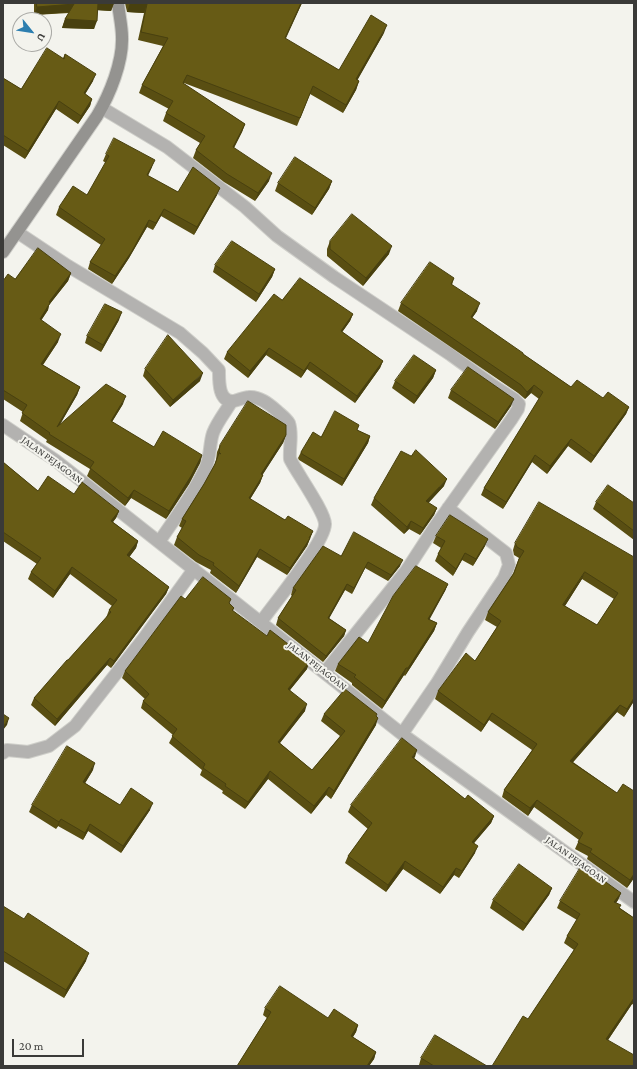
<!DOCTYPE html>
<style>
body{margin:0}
#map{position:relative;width:637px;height:1069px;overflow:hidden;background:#f3f3ed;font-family:"Crimson Pro",serif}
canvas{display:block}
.frame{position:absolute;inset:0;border:4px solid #3a3a38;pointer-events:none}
.north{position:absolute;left:12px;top:12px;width:40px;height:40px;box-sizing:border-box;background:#f3f3ed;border:1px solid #a9a9a5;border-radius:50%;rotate:120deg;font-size:11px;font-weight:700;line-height:16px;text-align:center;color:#3a3a38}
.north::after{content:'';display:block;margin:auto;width:14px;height:18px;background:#2c7eaf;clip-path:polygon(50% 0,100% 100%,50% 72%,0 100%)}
.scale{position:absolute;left:12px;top:1039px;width:72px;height:18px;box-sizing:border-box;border:2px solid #3a3a38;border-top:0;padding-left:5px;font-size:12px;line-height:14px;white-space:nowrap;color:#3a3a38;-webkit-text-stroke:3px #f3f3ed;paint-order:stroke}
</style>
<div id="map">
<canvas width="637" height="1069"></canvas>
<div class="frame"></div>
<div class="north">U</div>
<div class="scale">20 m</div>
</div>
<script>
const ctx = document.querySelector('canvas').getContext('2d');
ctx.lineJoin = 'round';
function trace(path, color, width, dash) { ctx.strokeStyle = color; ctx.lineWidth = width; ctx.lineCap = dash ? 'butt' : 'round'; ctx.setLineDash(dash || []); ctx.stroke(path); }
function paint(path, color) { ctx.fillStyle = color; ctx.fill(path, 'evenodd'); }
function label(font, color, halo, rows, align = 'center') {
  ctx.font = font + ' "Crimson Pro",serif'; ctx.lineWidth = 4; ctx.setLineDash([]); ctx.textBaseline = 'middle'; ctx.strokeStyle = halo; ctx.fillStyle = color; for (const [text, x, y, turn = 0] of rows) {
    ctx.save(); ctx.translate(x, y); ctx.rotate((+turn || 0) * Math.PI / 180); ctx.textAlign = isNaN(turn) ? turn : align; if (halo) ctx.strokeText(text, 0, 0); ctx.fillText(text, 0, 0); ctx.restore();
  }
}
const street = new Path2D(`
 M102,108L167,147L245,207L277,236L334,277L451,355L494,386L514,399L519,404L518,409L511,420L434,528L406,571L325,672
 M17,232L68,266L180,333L203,353L219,370C219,380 218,403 234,401C239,400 244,397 249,397C259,396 269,404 276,410C280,414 286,418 289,423C293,435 289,447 290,459C297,473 325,512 325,524C326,541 273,605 261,622
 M3,425L55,460L402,734L634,902
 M159,542C175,518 193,495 205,469C211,457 209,445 213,433C217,422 226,411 232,401
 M402,734L437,683L468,632L504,578L509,565L506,553L448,508
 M3,753L7,750L28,752L49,746L75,726L144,638L194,569`);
const secondary = new Path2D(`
 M3,252L97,116C110,94 123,62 122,37C122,26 119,14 118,3`);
trace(street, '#cecec9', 14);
trace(secondary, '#cecec9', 14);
trace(street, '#b3b2b0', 12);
trace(secondary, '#949390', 12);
paint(new Path2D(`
 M34,3H114L111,11L97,10L94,29L62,28L65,19L69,13L34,15Z
 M125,3H302L285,39L339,70L384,33L357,80L359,81L356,90L343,113L310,94L297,126L184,83V84L245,124L242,132L234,148L269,181L255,201L224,182L193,158L196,150L200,143L163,121L166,113L169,109L139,93L142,85L163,46L138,40L144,13L127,12Z
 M65,54L93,81L85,94L92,99L90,106L78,124L56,109L25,159L3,145V78L21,89L63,58Z
 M106,154L152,167L148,176L178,192L217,195L194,235L161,216L153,230L147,227L129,258L112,284L88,269L90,262L101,245L56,215L59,207L87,195L106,163L103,161Z
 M332,181L329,189L312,215L275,191L278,183Z
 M330,241L389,254L363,286L327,256V249Z
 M215,265L275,269L272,277L256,302L213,272Z
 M71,273L68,281L49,305L48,310L41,320L58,342L43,365L80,387L77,395L60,424L123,404L112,422L154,447L202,455L200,463L189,484L166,519L131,498L125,506L87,476L90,469L46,442L47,440L20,421L23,412L3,399V281L15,279Z
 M454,278L452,285L477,311L472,318L523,354L571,387L603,398L629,407L626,414L591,463L568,446L547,474L532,462L503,509L481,495L484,488L539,399L531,393L525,399L518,393L398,311L401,303Z
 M282,300L353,314L350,321L342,332L383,361L380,368L355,403L307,369L301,378L266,355L248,378L224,359L227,352Z
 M119,320L101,352L85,343L87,336Z
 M145,369L200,381L170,407L143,376Z
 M436,370L433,378L414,404L392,388L395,381Z
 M451,390L511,406L495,429L448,398Z
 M357,430L370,436L368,443L342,486L299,460L298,458L301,452L321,437Z
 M286,435L283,443L262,475H263L260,483L250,499L285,520L313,531L307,546L287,575L257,557L236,593L210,573L211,570L196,562L174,545L177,537L182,528L179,526L182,519L204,484L214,466L216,460L217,452L220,445Z
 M3,462L38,491L74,494L119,511L116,518L113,522L138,541L136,548L129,557L169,587L166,594L111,668L107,665L55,726L31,705L34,698L106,618L109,610L112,606L70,574L53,598L28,579L31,572L37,564L3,541Z
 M444,486L428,503L437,508L434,515L420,535L409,529L404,534L371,505L374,498Z
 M596,502L634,503V540L593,509Z
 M436,536L485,546L473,566L462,560L453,576L435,561L438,554L441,548L433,543Z
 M515,543L634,557V701L624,717L617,712L573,762L617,793L634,791V878L627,888L587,859L588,856L575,849L579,840L534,807L528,816L502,797L504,790L532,750L489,720L481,732L435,699L438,691L475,661L497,627L485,620L488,612L513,574L519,558L514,555L513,550ZM582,579L614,599L597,625L565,606Z
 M341,556L400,566L388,581L365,568L352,594L345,590L329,618L346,630L344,636L323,662L276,625L278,618L292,596L291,595L293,588Z
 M448,584L445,591L429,619L437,623L434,631L405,676L404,675L382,709L352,685V683L335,671L338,664L368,643Z
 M185,599H231L229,603L234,608L233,611L307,669L290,690L305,711L280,743L312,770L340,736L321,721L324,714L376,716V725L331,799L326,795L311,814L268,779L245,809L222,793L223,791L200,775L202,770L169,743L173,735L141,708L143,701L145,699L122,678L125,671Z
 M415,757L414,758L465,799L494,816L491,823L474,843L475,853L459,878L454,875L440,894L403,869L386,892L345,863L348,856L368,829L348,812L351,805Z
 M93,770L85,783L120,805L150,810L121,853L88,831L83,840L58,826L56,829L29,812L32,805Z
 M552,888L549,895L523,931L490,908L493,900Z
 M621,893L618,900L616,903L620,908L634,918V1005L632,1004L608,1040L528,1019L574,950L564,943L567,936L577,920L557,908L560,901Z
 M3,906L86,961L64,998L3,961Z
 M265,1008L328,1018L358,1025L356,1032L353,1037L376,1052L374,1059L369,1066H237L267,1018L263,1015Z
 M421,1058L487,1066H420L419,1065Z`), '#594e12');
paint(new Path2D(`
 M97,3H114L111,11L95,10Z
 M130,3L147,4L144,13L127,12Z
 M301,3H302L282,47L285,38Z
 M74,4L71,12L34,15L37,7Z
 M65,19L97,21L94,29L62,28Z
 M387,25L384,33L353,88L356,79Z
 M96,74L93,81L81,101L84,93Z
 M359,81L356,90L343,113L346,105Z
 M92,99L90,106L78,124L81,116Z
 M59,101L56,109L25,159L28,151Z
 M245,124L242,132L230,155L233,147Z
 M155,160L152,167L144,182L147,175Z
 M272,173L269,181L255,201L258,193Z
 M332,181L329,189L312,215L315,208Z
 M220,188L217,195L194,235L197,227Z
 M164,209L161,216L153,230L156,223Z
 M149,220L147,227L129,258L112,284L115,276Z
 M392,246L389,254L363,286L366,278Z
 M275,269L272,277L256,302L259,294Z
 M71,273L68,281L49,305L48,310L37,327L40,319L49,302Z
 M480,303L477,311L468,324L471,317Z
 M122,312L119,320L101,352L103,345Z
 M353,314L350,321L338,338L341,331Z
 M61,334L58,342L38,372L41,364Z
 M269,348L266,355L248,378L250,371Z
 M383,361L380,368L355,403L357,396Z
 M310,362L307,369L301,378L304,371Z
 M436,370L433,378L414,404L417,396Z
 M203,373L200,381L170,407L173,400Z
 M534,385L531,393L525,399L527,392Z
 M80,387L77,395L54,435L57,427Z
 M126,396L123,404L108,428L111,421Z
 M514,399L511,406L495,429L498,422Z
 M629,407L626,414L591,463L594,456Z
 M286,435L283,443L258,482L261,474Z
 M370,436L368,443L342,486L344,479Z
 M571,439L568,446L547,474L550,466Z
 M202,455L200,463L189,484L166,519L169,511Z
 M535,455L532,462L503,509L506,502Z
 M263,475L260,483L246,506L249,498Z
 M447,479L444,486L423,509L426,501Z
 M134,490L131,498L125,506L128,498Z
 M437,508L434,515L420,535L423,528Z
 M119,511L116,518L108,528L111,521Z
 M411,521L409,529L404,534L407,527Z
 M313,531L307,546L287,575L290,568Z
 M488,539L485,546L473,566L476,559Z
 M138,541L136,548L125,563L127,555Z
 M260,549L257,557L236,593L239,586Z
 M465,553L462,560L453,576L456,569Z
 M403,560L400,566L388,581L391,575Z
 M368,562L352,594L354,588Z
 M72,567L70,574L53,598L55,591Z
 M585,572L582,579L561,612L563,605Z
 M347,584L345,590L326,624L328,618Z
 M448,584L445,591L426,626L428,619Z
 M169,587L166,594L111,668L114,661Z
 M437,623L434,631L405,676L408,668Z
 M346,630L344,636L323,662L326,656Z
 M110,658L107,665L55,726L57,719Z
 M310,661L307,669L285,696L288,689Z
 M406,668L404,675L382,709L385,701Z
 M634,698V701L624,717L627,709Z
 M307,704L305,711L275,749L278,742Z
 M620,705L617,712L568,768L570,761Z
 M492,713L489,720L481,732L484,725Z
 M9,718L7,725L3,730V727Z
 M378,718L376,725L331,799L334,791Z
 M417,750L415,757L409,764L412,757Z
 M95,763L93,770L81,790L83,782Z
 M270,771L268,779L245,809L248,802Z
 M329,787L326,795L311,814L314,806Z
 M537,800L534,807L528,816L530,808Z
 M153,803L150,810L121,853L123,846Z
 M494,816L491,823L469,849L472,842Z
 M61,819L58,826L56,829L59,822Z
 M90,824L88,831L83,840L85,833Z
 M478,846L475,853L459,878L462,871Z
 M405,861L403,869L386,892L388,885Z
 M456,868L454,875L440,894L443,887Z
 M634,874V878L627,888L630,880Z
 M552,888L549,895L523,931L526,924Z
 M621,893L618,900L612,909L614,902Z
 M89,953L86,961L64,998L66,990Z
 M634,998L632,1004L604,1046L606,1039Z
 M358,1025L356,1032L349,1043L351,1036Z
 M376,1052L374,1059L369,1066H367Z`), '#48400f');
const building = new Path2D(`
 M37,3H98L97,21L65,19L74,4L37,7Z
 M130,3H301L285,38L339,70L371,15L387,25L356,79L359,81L346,105L313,86L300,118L187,75L183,83L245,124L233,147L272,173L258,193L227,174L196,150L205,136L166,113L173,101L142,85L168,38L141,32L147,4Z
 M47,48L64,59L65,54L96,74L84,93L92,99L81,116L59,101L28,151L3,135V78L21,89Z
 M114,138L155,160L147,175L178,192L193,167L220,188L197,227L164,209L156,223L149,220L132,251L115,276L90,262L105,239L59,207L73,186L87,195L109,156L106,154Z
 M295,157L332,181L315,208L278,183Z
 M352,214L392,246L366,278L330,249V241Z
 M232,241L275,269L259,294L215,265Z
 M38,248L71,273L49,302L50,303L40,319L61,334L41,364L80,387L57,427L106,384L126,396L111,421L154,447L163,431L202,455L191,476L169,511L134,490L128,498L90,468L94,462L49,434L50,433L22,413L27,405L3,390V281L8,274L15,279Z
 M430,262L454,278L451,284L480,303L471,317L523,353V354L571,387L577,380L603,398L608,392L629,407L594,456L571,439L550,466L535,455L506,502L484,488L543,392L534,385L527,392L521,385L401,303Z
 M300,278L353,314L341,331L383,361L357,396L310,362L304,371L269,348L250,371L227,352L274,294L282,300Z
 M105,304L122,312L103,345L87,336Z
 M168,335L203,373L173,400L145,369Z
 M414,355L436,370L417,396L395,381Z
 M468,367L514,399L498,422L451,390Z
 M248,401L286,425V435L261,474L263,475L249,498L285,520L288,516L313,531L309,538H310L305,546L290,568L260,549L239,586L213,565L214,563L199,555L177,537L186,521L182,519L204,484L215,464L219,453L221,454L219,452L220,445Z
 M335,411L359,425L357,430L370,436L344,479L302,454L301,452L313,432L321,437Z
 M416,450L447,479L426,501L437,508L423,528L411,521L407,527L374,498L401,451L411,456Z
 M3,462L38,491L48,476L74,494L82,482L119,511L111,521L138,541L127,555L169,587L114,661L110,658L57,719L34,698L67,660H68L111,612L109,610L117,600L72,567L55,591L31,572L41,558L3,532Z
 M608,485L634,503V531L596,502Z
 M539,502L634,557V698L627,709L620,705L570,761L617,793L623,784L634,791V819L633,820L634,821V874L630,880L590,852L592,849L578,842L583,833L537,800L530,808L504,790L537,744L492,713L484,725L438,691L466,653L475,661L501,621L488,612L514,573L519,559L524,551L517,547L515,543ZM585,572L618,593L597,625L563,605Z
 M450,515L488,539L476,559L465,553L456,569L438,554L445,541L436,536Z
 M354,532L403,560L391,575L368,562L354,588L347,584L328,618L346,630L326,656L278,618L296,590L293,588L323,546L341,556Z
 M416,566L448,584L428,619L437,623L408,668H406L385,701L354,677L356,675L338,664L359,637L368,643L393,596Z
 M203,577L231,599L229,603L234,608L232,610L267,636L270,630L310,661L288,689L307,704L278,742L312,770L345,731L324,714L345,689L377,714L376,716L378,718L334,791L329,787L314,806L270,771L248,802L225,786L226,784L203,768L205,764L172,736L177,729L143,701L149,694L125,671L181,596L185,599Z
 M3,714L9,718L3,727Z
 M402,738L417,750L412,757L465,799L468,795L494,816L472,842L478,846L462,871L456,868L443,887L405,861L388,885L348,856L372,823L351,805Z
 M67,746L95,763L83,782L120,805L131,788L153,803L123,846L90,824L85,833L61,819L59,822L32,805Z
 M519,864L552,888L526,924L493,900Z
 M582,865L621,893L614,902L621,905L619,908L634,918V998L606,1039L634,1055V1066H492L523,1016L528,1019L578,944L567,936L580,914L560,901Z
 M3,906L24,919L28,913L89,953L66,990L3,951Z
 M280,986L328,1018L334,1009L358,1025L351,1036L376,1052L367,1066H237L271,1012L265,1008Z
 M435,1035L487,1066H434L421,1058Z`);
paint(building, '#675b15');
trace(building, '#48400f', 1);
label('10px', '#3a3a38', '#f3f3ed', [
 ["JALAN PEJAGOAN",52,460,36],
 ["JALAN PEJAGOAN",317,666,38],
 ["JALAN PEJAGOAN",576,860,36]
]);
</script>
